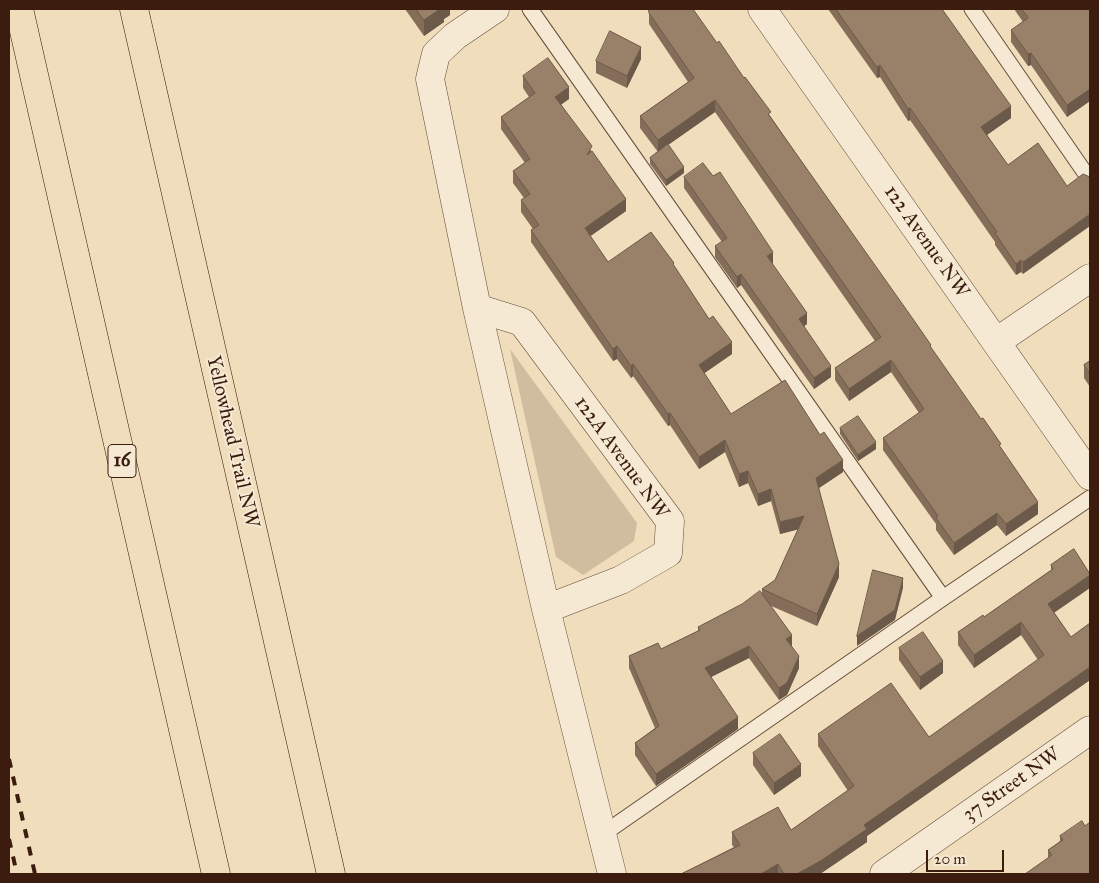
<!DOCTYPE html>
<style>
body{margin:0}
#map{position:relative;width:1099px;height:883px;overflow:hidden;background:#efddbb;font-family:"IM FELL Great Primer",serif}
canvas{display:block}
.frame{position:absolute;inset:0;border:10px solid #3b1c0f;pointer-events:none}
.scale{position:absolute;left:926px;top:850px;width:78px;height:22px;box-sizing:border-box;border:2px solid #3b1c0f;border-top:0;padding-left:6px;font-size:15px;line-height:18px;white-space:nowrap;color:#3b1c0f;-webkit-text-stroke:4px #f5e9d3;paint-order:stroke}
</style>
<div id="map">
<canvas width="1099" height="883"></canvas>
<div class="frame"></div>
<div class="scale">20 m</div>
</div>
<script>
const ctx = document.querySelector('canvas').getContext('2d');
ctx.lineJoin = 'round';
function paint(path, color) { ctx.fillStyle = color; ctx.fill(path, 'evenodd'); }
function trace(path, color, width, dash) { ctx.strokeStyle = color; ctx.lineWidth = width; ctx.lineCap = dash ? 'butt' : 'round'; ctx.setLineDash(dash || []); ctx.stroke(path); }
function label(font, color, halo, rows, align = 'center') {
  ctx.font = font + ' "IM FELL Great Primer",serif'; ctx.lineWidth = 4; ctx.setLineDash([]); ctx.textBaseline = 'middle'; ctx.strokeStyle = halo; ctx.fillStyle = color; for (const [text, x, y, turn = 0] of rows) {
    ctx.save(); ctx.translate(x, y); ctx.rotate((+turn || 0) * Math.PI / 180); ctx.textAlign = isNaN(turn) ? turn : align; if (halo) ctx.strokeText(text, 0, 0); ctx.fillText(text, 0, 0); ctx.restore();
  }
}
paint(new Path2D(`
 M510,349L637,523L634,541L583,575L556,557Z`), '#d0bc9e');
const lane = new Path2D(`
 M530,9L943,598
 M972,9L1090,180
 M603,834L943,598L1090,498`);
const street = new Path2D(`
 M495,9L455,36L436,54L430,79L477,308L546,609L612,874
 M762,9L1090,476
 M477,308L522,322L670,521L668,553L621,580L546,609
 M996,342L1090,278
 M884,874L1090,730`);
const highway = new Path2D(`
 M19,9L216,874
 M134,9L331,874`);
trace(lane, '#684c3a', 17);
trace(street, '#684c3a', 29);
trace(highway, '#3b1c0f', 29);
trace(lane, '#f5e9d3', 15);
trace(street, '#f5e9d3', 28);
trace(highway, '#efddbb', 28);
trace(new Path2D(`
 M9,759L35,874
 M9,839L17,874`), '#3b1c0f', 4, [9, 9]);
paint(new Path2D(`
 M405,9H450V15L444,19V22L424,36Z
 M649,9L717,43L771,117L1001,449L1038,514L1006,536L997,525L954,555L936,530V524L883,450V438L919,413L891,372L849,401L835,380V368L875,341L715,112L668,145L684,173L666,186L650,164V158L658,152L640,128V116L688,82L649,24Z
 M828,9H942L1011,118L987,135L1008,165L1038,143L1023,274L1021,272L1016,275L995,245V242L910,120L908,121L880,77L877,78Z
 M1014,9H1090V101L1067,117L1031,65L1028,66L1011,42V30L1023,22Z
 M641,59L627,88L596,73V61Z
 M523,76L569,99L561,104L592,152L626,211L590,236L608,262L674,266L732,354L704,373L731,414L843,472L819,488L839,577L817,626L769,605L792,647L799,668L787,695L779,700L749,658L711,677L738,729L656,786L635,755V743L655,728L629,668V656L661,649L698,631V627L762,595V589L775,580L798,529L780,534L771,501L758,506L748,483L739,487L725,452L699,469L670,425L668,426L633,376L631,378L617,359L613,361L531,242V230L533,229L521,212V200L524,198L513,183V171L525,163L501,129V117L529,97L523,88Z
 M684,177L773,263L772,264L807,324L804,326L831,377L814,389L741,285L737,288L715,257V246L722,242L684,188Z
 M1090,361V387L1084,378V365Z
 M840,428L876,449L858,461L840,434Z
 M1074,549L1054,613L1071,637L1090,623V680L867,836V842L820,874H681L734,847L732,845V832L791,830L848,791L818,746V734L929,737L1038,660L1021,635L974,668L958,645V632L984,617L1051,570V565Z
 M899,648L943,673L920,690L899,660Z
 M753,753L801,776L774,795L753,765Z
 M1090,822L1048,858V850L1060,841V836L1085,826Z`), '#846e59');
paint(new Path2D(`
 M440,9H450V15L444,19V22L424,36V20Z
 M641,47V59L627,88V76Z
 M1031,53V65L1028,66V54Z
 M880,65V77L877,78V67Z
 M569,87V99L555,109V97Z
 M1090,89V101L1067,117V105Z
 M715,100V112L658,152V140Z
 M1011,106V118L981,139V127Z
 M910,108V120L908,121V109Z
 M684,167V173L666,186V180Z
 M626,199V211L585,240V228Z
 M1090,214V226L1023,274V262Z
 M773,252V263L767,267V256Z
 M1021,260V272L1016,275V264Z
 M741,274V285L737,288V277Z
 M807,313V324L799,330V319Z
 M732,342V354L699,377V365Z
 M617,346V359L613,361V349Z
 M891,360V372L849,401V389Z
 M633,364V376L631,378V366Z
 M831,366V377L814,389V378Z
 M670,413V425L668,426V414Z
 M725,440V452L699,469V457Z
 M876,442V449L858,461V455Z
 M843,460V472L816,490V478Z
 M748,471V483L739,487V474Z
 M771,489V501L758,506V494Z
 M1038,502V514L1006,536V524Z
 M997,513V525L954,555V543Z
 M804,516V528L780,534V522Z
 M839,564V577L817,626V614Z
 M1090,575V588L1048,617V604Z
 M903,578V588L895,620L857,646V636Z
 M1021,622V635L974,668V655Z
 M792,635V647L786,639Z
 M749,646V658L705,680V668Z
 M799,656V668L787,695L779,700V688Z
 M943,661V673L920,690V677Z
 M1090,667V680L867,836V842L820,874H797L864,825Z
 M738,717V729L656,786V774Z
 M801,764V776L774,795V783Z
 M778,864V874H761Z`), '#6b5a49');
const building = new Path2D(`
 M416,9H440L424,20Z
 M649,9H693L717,43L719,41L744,78L745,77L771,112L768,114L913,319L931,345L930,346L981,419L983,418L1001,444L999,445L1038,502L1006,524L997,513L954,543L936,518L938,516L883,438L924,409L891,360L849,389L835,368L881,337L715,100L658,140L640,116L694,78L649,13Z
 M836,9H942L1011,106L981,127L1008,165L1038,143L1067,186L1083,174L1090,177V214L1023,262L1021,260L1016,264L995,233L997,232L910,108L908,109L880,65L877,67Z
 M1022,9H1090V89L1067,105L1031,53L1028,54L1011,30L1028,18Z
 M610,31L641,47L627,76L596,61Z
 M548,58L569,87L555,97L592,146L587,155L592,151L626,199L585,228L608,262L651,232L674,263L673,264L709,319L713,316L732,342L699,365L731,414L785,380L820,435L824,432L843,460L816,478L839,564L817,614L762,589L775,580L804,516L780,522L771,489L758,494L748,471L739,474L725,440L699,457L670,413L668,414L633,364L631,366L617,346L613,349L531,230L539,225L521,200L530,194L513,171L530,159L501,117L535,93L523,76Z
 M668,144L684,167L666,180L650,158Z
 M703,163L713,176L720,172L773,252L767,256L807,313L799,319L831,366L814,378L741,274L737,277L715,246L727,238L684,177Z
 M1090,361V374L1084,365Z
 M858,416L876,442L858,455L840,428Z
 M1074,549L1090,574V575L1048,604L1071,637L1090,623V667L864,825L867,829L822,860L797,874H784L778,864L761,874H681L740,845L732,832L778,807L791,830L854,786L818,734L891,683L929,737L1044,655L1021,622L974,655L958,632L983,615L984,617L1053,569L1051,565Z
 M873,570L903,578L895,610L857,636Z
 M760,591L792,635L786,639L799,656L787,683L779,688L749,646L705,668L738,717L656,774L635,743L659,726L629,656L658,643L661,649L700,630L698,627L742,604Z
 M923,632L943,661L920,677L899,648Z
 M780,734L801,764L774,783L753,753Z
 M1082,821L1085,826L1090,822V874H1025L1052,855L1048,850L1063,840L1060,836Z`);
paint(building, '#998068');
trace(building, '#6b5a49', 1);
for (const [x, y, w] of [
 [122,461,28]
]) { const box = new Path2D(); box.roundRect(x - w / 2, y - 16.5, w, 33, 4); ctx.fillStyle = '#f5e9d3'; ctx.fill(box); trace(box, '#3b1c0f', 1); }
label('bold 19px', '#3b1c0f', null, [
 ["16",122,461]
]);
label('20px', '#3b1c0f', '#f5e9d3', [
 ["122 Avenue NW",926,242,55],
 ["Yellowhead Trail NW",232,442,77],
 ["122A Avenue NW",621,458,54],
 ["37 Street NW",1012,785,-35]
]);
</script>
